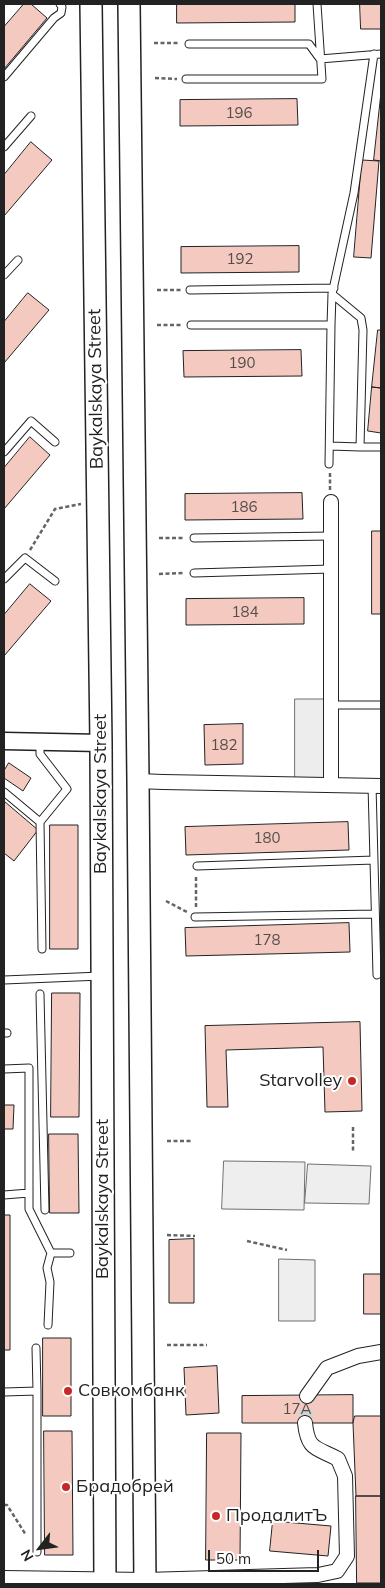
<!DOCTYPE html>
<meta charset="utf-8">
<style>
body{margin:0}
#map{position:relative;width:385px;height:1588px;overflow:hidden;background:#fff;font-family:Mulish,sans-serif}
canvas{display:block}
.frame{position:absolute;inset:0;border:5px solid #222;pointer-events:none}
.north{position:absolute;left:15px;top:1523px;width:50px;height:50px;-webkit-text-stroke:4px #fff;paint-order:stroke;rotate:240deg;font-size:14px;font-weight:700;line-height:20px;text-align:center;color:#222}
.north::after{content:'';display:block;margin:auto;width:18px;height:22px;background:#222;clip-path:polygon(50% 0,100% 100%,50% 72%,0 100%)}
.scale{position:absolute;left:208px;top:1550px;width:111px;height:22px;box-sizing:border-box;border:2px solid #222;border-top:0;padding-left:6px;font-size:15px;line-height:18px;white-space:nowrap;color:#222;-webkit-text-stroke:4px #fff;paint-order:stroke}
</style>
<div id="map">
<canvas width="385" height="1588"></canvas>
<div class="frame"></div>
<div class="north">N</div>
<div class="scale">50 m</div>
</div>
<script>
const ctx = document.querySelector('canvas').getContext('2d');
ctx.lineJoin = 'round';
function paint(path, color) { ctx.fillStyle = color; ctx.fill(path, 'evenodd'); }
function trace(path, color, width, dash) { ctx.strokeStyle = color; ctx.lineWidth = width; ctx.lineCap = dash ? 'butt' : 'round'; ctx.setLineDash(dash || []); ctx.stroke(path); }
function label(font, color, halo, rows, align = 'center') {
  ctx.font = font + ' Mulish,sans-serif'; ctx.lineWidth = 4; ctx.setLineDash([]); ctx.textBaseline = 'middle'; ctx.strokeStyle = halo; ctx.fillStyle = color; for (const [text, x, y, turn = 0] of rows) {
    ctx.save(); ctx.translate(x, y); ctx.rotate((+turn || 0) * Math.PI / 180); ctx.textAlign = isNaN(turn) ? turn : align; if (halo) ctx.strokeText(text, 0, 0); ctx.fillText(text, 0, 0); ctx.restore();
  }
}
const green = new Path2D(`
 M224,1161L305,1162L304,1210L222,1209Z
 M308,1164L371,1166L369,1204L305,1203Z
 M279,1259L315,1260V1321H279Z`);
paint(green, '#eee');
trace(green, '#6f6f6f', 1);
const parking = new Path2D(`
 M295,699H326L327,780H295Z`);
paint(parking, '#ededed');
trace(parking, '#6f6f6f', 1);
const building = new Path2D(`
 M24,4H31L47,18L4,69V27Z
 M177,4H295V22L177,23Z
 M360,4H381V29H361Z
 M381,93V161L374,160Z
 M297,99L298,125L180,126V100Z
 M31,142L52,160L4,216V175Z
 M362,160L379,161L371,258L354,257Z
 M299,246V272L181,273V247Z
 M28,293L49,310L4,363V322Z
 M378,330H381V388L372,387Z
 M301,350L302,376L184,377L183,351Z
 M372,387L381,388V433L368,431Z
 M30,437L50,455L4,509V468Z
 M302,493L303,519L185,520V494Z
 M372,531H381V614H372Z
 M30,584L51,601L4,656V615Z
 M304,598V624L186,625V599Z
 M243,724V764L205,765L204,725Z
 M9,763L31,778L23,791L4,778V771Z
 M4,801L38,830L14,861L4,853Z
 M348,822L349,850L186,855L185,827Z
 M50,825H78V949H50Z
 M349,923L350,952L186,956L185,928Z
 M52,993H80L79,1117H51Z
 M360,1022L362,1111L325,1112L323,1047L226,1050L228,1107H207L205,1026Z
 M4,1105H14L13,1129H4Z
 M49,1134H78L79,1213H50Z
 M4,1215H10V1350H4Z
 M194,1239V1303H169V1240Z
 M364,1274H381V1314H364Z
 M43,1338H71V1416H43Z
 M217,1366L219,1413L186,1415L184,1368Z
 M353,1395V1423H242V1396Z
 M355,1416H381V1496H356L353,1423Z
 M44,1431H72L73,1555H45Z
 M207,1433H241L240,1560H206Z
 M356,1496H381V1583H357Z
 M273,1521L331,1526L328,1556L270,1551Z`);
paint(building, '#f3c9c0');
trace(building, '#222', 1);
trace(new Path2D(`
 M305,1423L307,1396`), '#d3d3d3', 14, [14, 7]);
const service = new Path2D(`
 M189,44H309L320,59L381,54
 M4,77L54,18L61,13L62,7L60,4
 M186,79H322L317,4
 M4,147L31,116
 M4,275L18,260
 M190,290L334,288
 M332,294L361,318L363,330L360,447H381
 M191,325H331
 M330,446L360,447
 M4,452L31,421L55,442
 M329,464L331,325L332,294L354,193L374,54
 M194,538L331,536
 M194,573L331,569
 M4,579L25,558L55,581
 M332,705H381
 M40,743V754L67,789L40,822L42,949
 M372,785L377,975
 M4,792L40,822
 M197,866L374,860
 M195,917L375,914
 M4,980L101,976
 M40,994L45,1210
 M4,1033H7
 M4,1069L29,1068V1209L51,1253L47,1268L50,1282L48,1325
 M4,1195L29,1193
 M51,1253H70
 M36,1348L37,1391
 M4,1392L37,1391V1552`);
const minor = new Path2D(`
 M138,781L163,782L381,786
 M331,784V502
 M307,1396L327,1368L358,1356L381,1352
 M4,1578L145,1580L318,1575L337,1571L347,1556L345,1476L338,1459C316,1447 308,1451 305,1423`);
const tertiary = new Path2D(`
 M4,741L101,743`);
const primary = new Path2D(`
 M91,4L101,743L105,1584
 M129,4L138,781L145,1584`);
trace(service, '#222', 9);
trace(minor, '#222', 16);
trace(tertiary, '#222', 19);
trace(primary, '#222', 24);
trace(new Path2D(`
 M154,43H180
 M155,78L177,79
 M157,290H181
 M157,325H182
 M330,473V490
 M159,538H185
 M30,550L55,509L81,504
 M159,574L185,573
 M166,901L187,912
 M196,907V875
 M353,1127V1153
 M167,1141H192
 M167,1235L195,1236
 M247,1241L287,1250
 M167,1345H207
 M4,1505H7L26,1535`), '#646464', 2.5, [4, 2.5]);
trace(service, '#fff', 7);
trace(minor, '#fff', 14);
trace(tertiary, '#fff', 16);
trace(primary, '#fff', 21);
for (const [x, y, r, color] of [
 [352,1081,5,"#c62828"],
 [68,1391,5,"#c62828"],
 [66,1487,5,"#c62828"],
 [216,1516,5,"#c62828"]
]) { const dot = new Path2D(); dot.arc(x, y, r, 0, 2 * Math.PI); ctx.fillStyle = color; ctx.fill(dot); trace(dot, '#fff', 2); }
label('15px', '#564c4a', null, [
 ["196",239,113],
 ["192",240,259],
 ["190",242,363],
 ["186",244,507],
 ["184",245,612],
 ["182",224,745],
 ["180",267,838],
 ["178",267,940],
 ["17А",297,1409]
]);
label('18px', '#222', '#fff', [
 ["Baykalskaya Street",96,389,-91],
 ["Baykalskaya Street",101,794,-90],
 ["Baykalskaya Street",103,1199,-90]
]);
label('18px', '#222', '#fff', [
 ["Starvolley",342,1081,"right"],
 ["Совкомбанк",78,1391],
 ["Брадобрей",76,1487],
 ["ПродалитЪ",226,1516]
], 'left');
</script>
